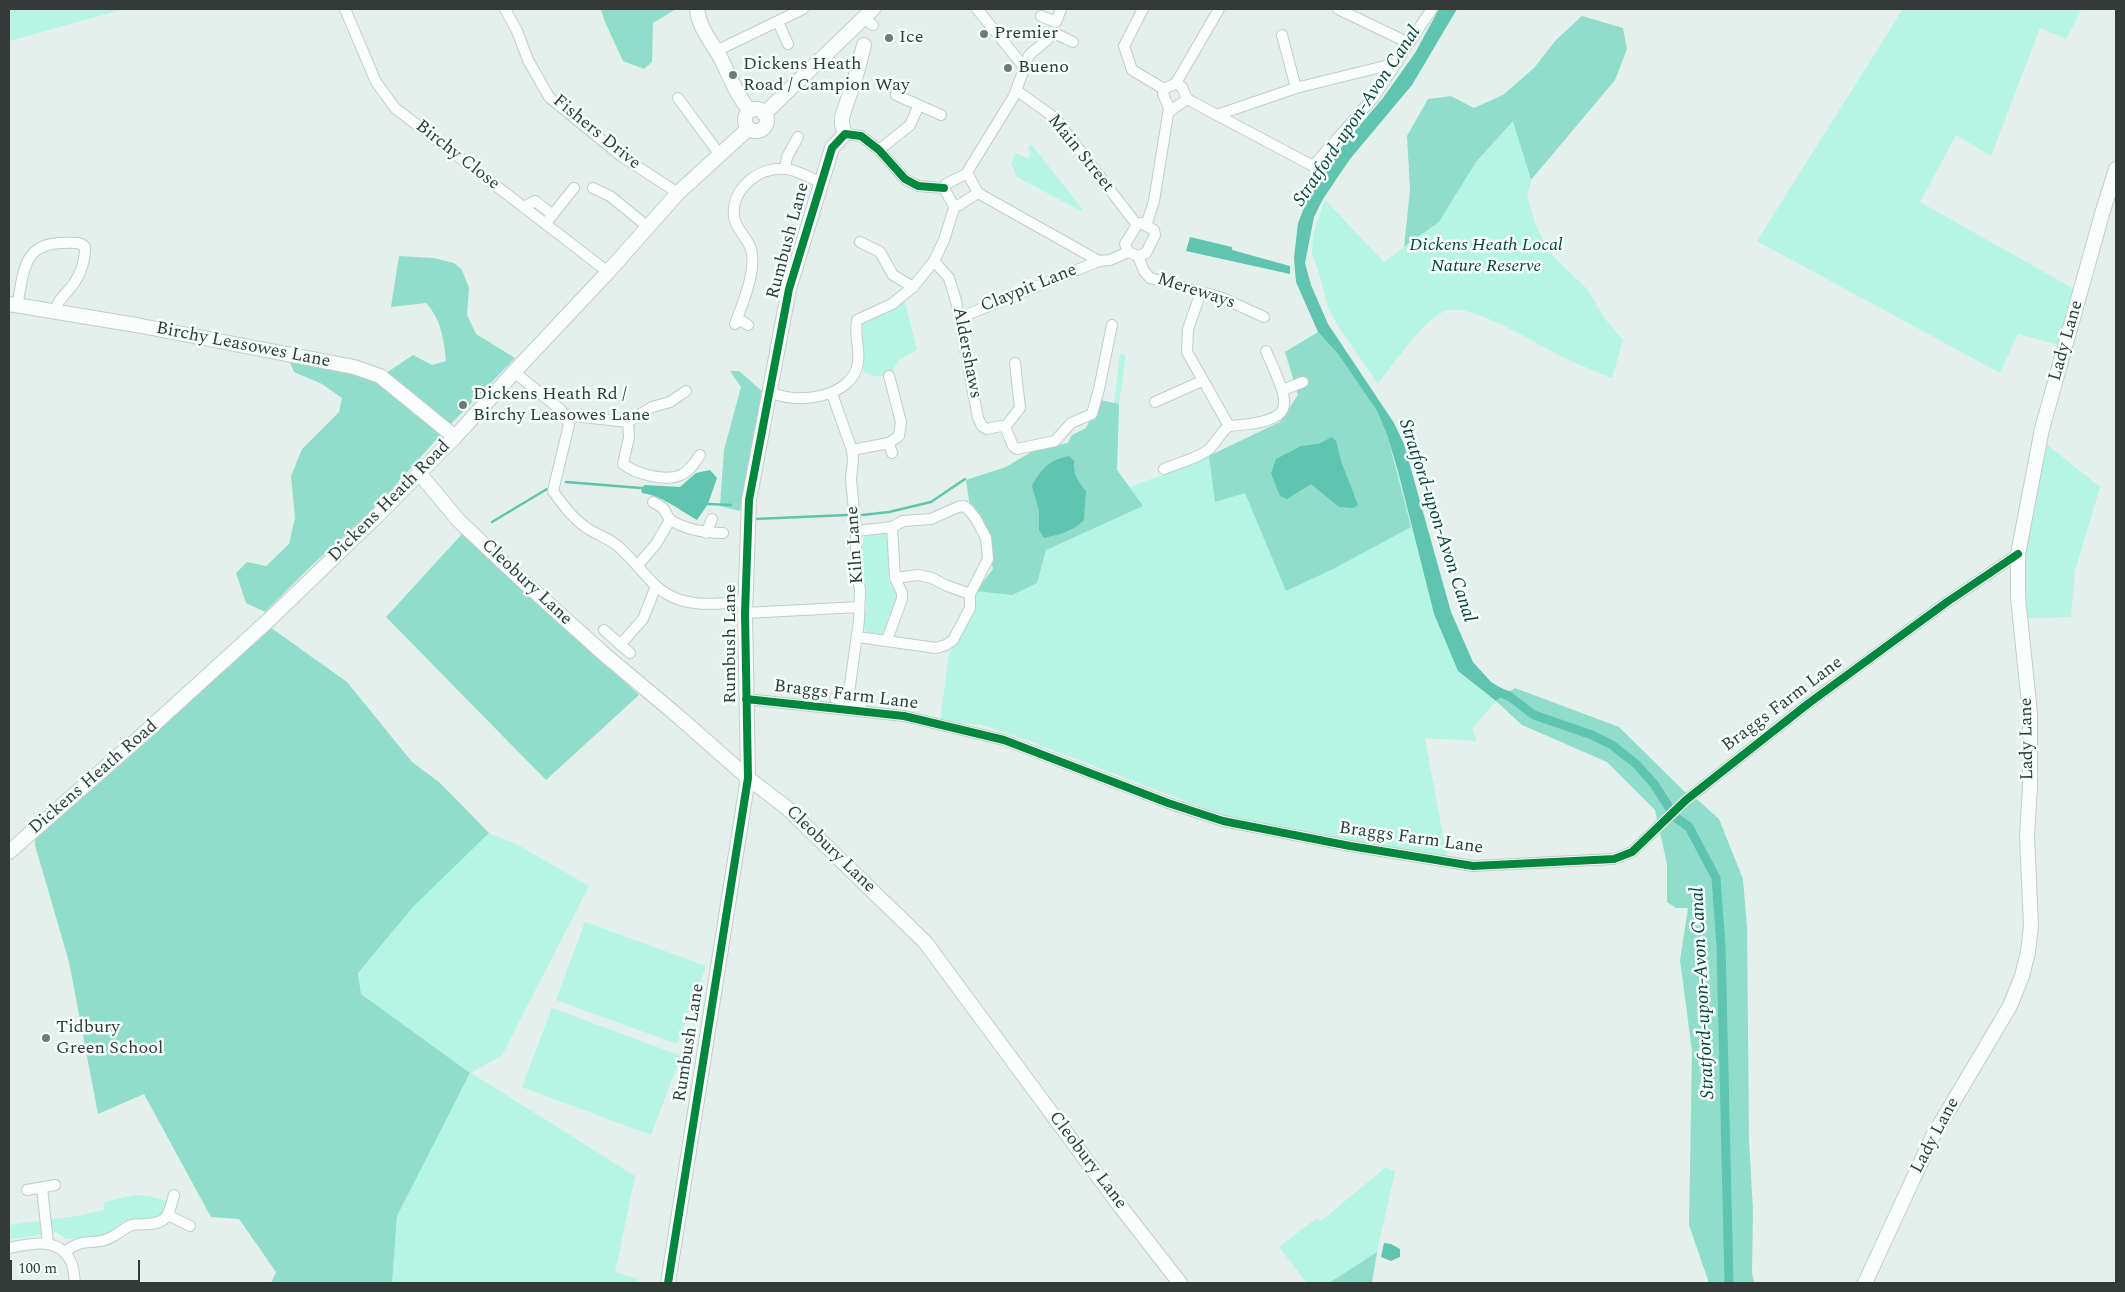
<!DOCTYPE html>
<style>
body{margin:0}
#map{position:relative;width:2125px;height:1292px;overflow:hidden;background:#e3f0ec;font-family:Spectral,serif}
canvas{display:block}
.frame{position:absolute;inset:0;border:10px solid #323b38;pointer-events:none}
.scale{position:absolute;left:10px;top:1260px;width:130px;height:22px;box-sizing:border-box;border:2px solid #323b38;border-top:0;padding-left:6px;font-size:15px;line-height:18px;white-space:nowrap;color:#323b38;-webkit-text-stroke:4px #f5fffc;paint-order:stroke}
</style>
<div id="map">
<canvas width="2125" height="1292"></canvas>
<div class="frame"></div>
<div class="scale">100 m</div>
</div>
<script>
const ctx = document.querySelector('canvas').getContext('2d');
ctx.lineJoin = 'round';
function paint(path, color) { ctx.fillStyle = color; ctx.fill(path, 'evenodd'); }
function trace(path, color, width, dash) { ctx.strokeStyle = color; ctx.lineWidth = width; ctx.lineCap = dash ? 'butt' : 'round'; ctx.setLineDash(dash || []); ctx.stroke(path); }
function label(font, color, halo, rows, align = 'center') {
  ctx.font = font + ' Spectral,serif'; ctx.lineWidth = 5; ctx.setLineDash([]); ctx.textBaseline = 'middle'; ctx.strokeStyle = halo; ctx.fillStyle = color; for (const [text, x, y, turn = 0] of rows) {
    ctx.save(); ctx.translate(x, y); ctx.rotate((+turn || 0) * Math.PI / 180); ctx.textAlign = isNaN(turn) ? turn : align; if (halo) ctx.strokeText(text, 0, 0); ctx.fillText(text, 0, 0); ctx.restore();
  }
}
paint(new Path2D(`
 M9,9H124L9,41Z
 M1903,9H2082L2066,39L2040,28L1991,156L1956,135L1920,202L2074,289L2059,345L2018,334L2000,373L1757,241Z
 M1514,120L1531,180L1527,196L1535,223L1548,251L1587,289L1605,319L1623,340L1612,378C1596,371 1579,365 1563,357C1538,345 1474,304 1448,310C1428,314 1391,367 1378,384L1340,329L1328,308L1319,273L1312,254L1313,234L1325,200L1384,262L1439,222L1476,162Z
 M1031,144L1083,210L1081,211L1017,177L1011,163L1016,153L1029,159L1031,152L1027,150Z
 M905,302L917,350L899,360L891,373C881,377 873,378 864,372L862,319Z
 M1318,332L1338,354L1377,411L1387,436L1398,471L1434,614L1458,671L1496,701L1472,729L1477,741L1425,738L1447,858L1221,815L1027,740L982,725L940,721L949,654L971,615L976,591L993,569L988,545L966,480L1006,467L1033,451L1068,443L1072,435L1086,429L1100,400L1114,404L1120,354L1126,355L1119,404L1117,470L1130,487L1184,467L1280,422L1298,395L1285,352Z
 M2045,443L2100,487L2075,571L2071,617L2026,618L2021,562Z
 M883,533C898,537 889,568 888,580L899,594L898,603L889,616L885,631L881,635L866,633L863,623L867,606L858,564L864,537Z
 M489,833L516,844L589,886L502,1055L471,1073L635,1176L615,1272L637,1279L636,1283H392L397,1216L470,1073L361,994L358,973L413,907Z
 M585,922L706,966L677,1044L556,1000Z
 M552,1008L681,1056L651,1135L522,1087Z
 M1386,1167L1395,1172L1377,1252L1329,1283H1307L1279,1247L1317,1218L1321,1221Z
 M135,1195L149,1196L169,1202L165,1214L157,1218L135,1219L107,1236L66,1239L56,1232L9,1240V1225L78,1216L104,1210V1202Z`), '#b6f4e4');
paint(new Path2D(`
 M601,9H676L653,23L652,62L644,69L623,61L605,22Z
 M1582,16L1623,28L1627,49L1615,80L1531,180L1513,121L1476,162L1439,222L1404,247L1410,190L1407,136L1428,99L1451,96L1474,108L1503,95L1534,68L1556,40Z
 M399,256L433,258L454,263L462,270L469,288L467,315L476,334L515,358L451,424L386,373L413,355L432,365L446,361C444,340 441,319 426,303L391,307Z
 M1318,332L1338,354L1377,411L1387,435L1411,527L1333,569L1286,591L1245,493L1215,502L1209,456L1280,422L1298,395L1285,352Z
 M289,360L372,376L443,432L377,506L309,568L265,612L246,603L236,573L247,562L266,566L289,544L295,518L291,476L302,449L339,412L342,398L322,384L294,372Z
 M730,371H739L763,392L753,453L740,511L720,506L724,450L741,387Z
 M1100,400L1119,404L1117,470L1143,506L1046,550L1037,583L1012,595L976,591L993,569L988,545L971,513L966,480L1006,467L1033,451L1068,443L1072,435L1086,428Z
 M463,533L639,695L546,780L386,617Z
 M270,627L347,682L412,762L439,782L489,833L413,907L358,973L361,994L470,1073L397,1216L392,1283H271L276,1272L239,1219L211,1217L144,1094L98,1114L69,962L35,845L36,829Z
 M1515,688L1619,727L1684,791L1699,801L1719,819L1743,879L1747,927L1749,1139L1753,1211L1752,1272L1754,1283H1709L1689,1225L1692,1051L1680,960L1688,908H1676L1667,902V864L1655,810L1607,762L1522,725L1496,701Z
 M1377,1252L1372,1283H1329Z`), '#90ddcc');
paint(new Path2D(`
 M1439,9H1457L1412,85L1350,159L1323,199L1314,217L1305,263L1311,285L1328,324L1394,423L1404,444L1451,612L1473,662L1491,682L1508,692L1496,701L1458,671L1434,614L1398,471L1387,435L1377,411L1338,354L1318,332L1296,282L1294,258L1298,223L1317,176L1383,98L1415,53Z
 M1190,237L1232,247V250L1290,266V274L1186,251Z
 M1332,437L1336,441L1341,461L1358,505L1354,508L1339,507L1311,484L1287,499L1280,496L1271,473L1276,459L1301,446L1318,444Z
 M1069,456L1074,461C1073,474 1078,482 1086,491L1084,520C1072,532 1060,534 1044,538L1039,530V511L1032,486C1041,468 1050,460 1069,456Z
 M710,470L717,478L708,504L697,520C679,510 663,496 642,493L641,488L645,485L680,487L696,473Z
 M1384,1243L1391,1244L1400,1249V1257L1391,1261L1381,1257Z`), '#5fc5b0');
trace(new Path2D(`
 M566,482L641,488
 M708,504L731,505
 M862,515L889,512L931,502L965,479
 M755,519L847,515
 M492,522L547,489`), '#5fc5b0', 2.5);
trace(new Path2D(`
 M1496,691L1509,696L1534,715L1592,735L1612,745L1636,764L1654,784L1675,817L1689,827L1716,878L1721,946L1729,1283`), '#5fc5b0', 9);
const minor = new Path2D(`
 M345,9L376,82L395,108L608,272
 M505,9L517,31L528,60L549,97L621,156L678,193
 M977,9L1024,67
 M1143,9L1124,46L1132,70L1164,89
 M1338,9L1409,43
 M1041,16L1056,22L1061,9
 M864,19L873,25
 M778,22L788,44
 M1282,35L1296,88
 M1406,47L1432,9
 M716,51L803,9
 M1176,83L1182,87L1187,99L1172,110L1169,108L1163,94L1164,89L1176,83L1219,9
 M1016,90L1055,118L1137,225
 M896,95L941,115
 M678,98L720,155
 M1187,99L1313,166L1374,97L1402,54
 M1217,115L1296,88L1397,63
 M845,134L861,136L879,150L905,179L918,186L944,188
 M879,150L910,125L919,105
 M785,168L787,157L798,137
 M966,174L1014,96L1029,55L1047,40L1052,32L1073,42
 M966,174L969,176L978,193L959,205H955L952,203L944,188L946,184Z
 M593,188L610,196L648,227
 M978,193L1099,261L1110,260L1128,252
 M524,207L535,201L553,215
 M546,223L574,188
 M1141,223L1154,230L1155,235L1146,253L1138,256L1128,252L1125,244L1137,225Z
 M1146,226L1154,201L1169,108
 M860,242L880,252L893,275L913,287
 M1138,256L1144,271L1150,278L1220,297L1264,317
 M934,261L949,278L956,301L978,418L982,426L987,429L1001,426L1005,427L1013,446L1017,449L1055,441L1071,423L1092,414L1099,389L1112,325
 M1201,292L1188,329L1187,352L1229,426C1301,421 1290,406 1266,351
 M17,306C24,273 22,243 63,243C71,243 80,241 85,247C85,264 79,279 67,292C61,299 57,302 55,312
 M737,318L748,325
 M959,318L1099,261
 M735,324C742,305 755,275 752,254C751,240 736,231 734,217C731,189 758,167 785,169C796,169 809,178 820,182
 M514,372L561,410L569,425L553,491C562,504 574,520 587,528C597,535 611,539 620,548C632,559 643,573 654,584C679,609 713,605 745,601
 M1283,390L1303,382
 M686,391L670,402L652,407L628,422L629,437L623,464C636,474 665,482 681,475C690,471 695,462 700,455
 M769,391C794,406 853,398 858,363C860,349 854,334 857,320L892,304L913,287L934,261L944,240L955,205
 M832,394L852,450L853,460L851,479L856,531V566L860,590L859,620L848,700
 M1155,402L1202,381
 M565,415L628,422
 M1005,427L1020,408L1015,363
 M889,443L892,453
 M852,450L889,443L899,436L901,422L889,376
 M1164,469C1178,463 1196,459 1208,450C1216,443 1220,433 1229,426
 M670,520C687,530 703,533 723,533
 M856,531L892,527L903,521L931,519L958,507L964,506L969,510L976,519L986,538L988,559L970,594V608L953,640L946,645L936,648L858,637
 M706,533L712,519
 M637,566L656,544L670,520L663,508L653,502
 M895,578L918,575L932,578L945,585L970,594
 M745,613L859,607
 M604,630L630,653
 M887,640L902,599V593L895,578L892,527
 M620,645L643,619L656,586
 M835,698L863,702
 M746,699L904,716L1004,740L1168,803L1223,821L1350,846L1473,866L1614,859L1632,852L1686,800L1809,703L1947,602L2018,554
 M42,1188L48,1243
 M27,1190L55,1185
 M168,1215L190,1226
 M9,1248C29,1244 58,1236 70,1260C74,1266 74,1276 75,1283
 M65,1252C84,1236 94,1247 112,1237C119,1233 124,1228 132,1225C142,1223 154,1226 163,1220C170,1215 171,1204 174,1195`);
const tertiary = new Path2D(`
 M697,9C699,28 711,41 720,57C730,76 736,95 750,111
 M745 120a11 11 0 1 1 22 0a11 11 0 1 1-22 0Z
 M764,114L873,9
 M9,304L136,325L354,367L380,376L455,437
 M419,473L459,521L524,582L604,654L679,717L748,778L787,808L925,942L1120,1206L1180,1283
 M9,852L139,738L271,618L378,515L455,437L514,372L608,272L678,193L749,128
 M668,1283L748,778L745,613L749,500L789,289L832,148L845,134L842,124V117L857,72L864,45
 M1865,1283L1933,1136L2010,1006L2022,976L2028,952L2031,926L2027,836L2030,786V713L2018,598V554L2042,429L2102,214L2116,169`);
trace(minor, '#c3cdca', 12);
trace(tertiary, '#c3cdca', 16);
trace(minor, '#fbfdfc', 10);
trace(tertiary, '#fbfdfc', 14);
trace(new Path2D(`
 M746,699L904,716L1004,740L1168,803L1223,821L1350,846L1473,866L1614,859L1632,852L1686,800L1809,703L1947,602L2018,554
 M668,1283L748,778L745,613L749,500L789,289L832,148L845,134L861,136L879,150L905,179L918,186L944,188`), '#00873e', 8);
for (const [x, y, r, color] of [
 [984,34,5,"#707a77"],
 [889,38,5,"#707a77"],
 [1008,68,5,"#707a77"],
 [733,75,5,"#707a77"],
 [463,405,5,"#707a77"],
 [46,1038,5,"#707a77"]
]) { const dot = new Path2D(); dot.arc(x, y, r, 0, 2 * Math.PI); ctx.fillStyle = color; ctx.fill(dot); trace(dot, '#f5fffc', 2); }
label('18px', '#323b38', '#f5fffc', [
 ["Premier",994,34],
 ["Ice",899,38],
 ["Dickens Heath",743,65],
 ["Road / Campion Way",743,86],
 ["Bueno",1018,68],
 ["Dickens Heath Rd /",473,395],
 ["Birchy Leasowes Lane",473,416],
 ["Tidbury",56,1028],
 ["Green School",56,1049]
], 'left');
label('18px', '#323b38', '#f5fffc', [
 ["Fishers Drive",596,133,39],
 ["Main Street",1080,154,51],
 ["Birchy Close",457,156,38],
 ["Rumbush Lane",789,241,-75],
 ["Claypit Lane",1029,289,-22],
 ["Mereways",1196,292,18],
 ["Lady Lane",2067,341,-74],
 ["Birchy Leasowes Lane",243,346,11],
 ["Aldershaws",966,353,79],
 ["Dickens Heath Road",390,502,-45],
 ["Kiln Lane",856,545,-94],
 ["Cleobury Lane",526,583,43],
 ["Rumbush Lane",731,644,-90],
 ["Braggs Farm Lane",846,696,7],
 ["Braggs Farm Lane",1783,705,-37],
 ["Lady Lane",2028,739,-91],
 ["Dickens Heath Road",94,778,-41],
 ["Braggs Farm Lane",1411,839,8],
 ["Cleobury Lane",830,850,44],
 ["Rumbush Lane",690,1043,-81],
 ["Lady Lane",1936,1136,-62],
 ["Cleobury Lane",1087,1161,53]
]);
label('italic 18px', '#074237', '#f5fffc', [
 ["Dickens Heath Local",1486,246],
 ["Nature Reserve",1486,267]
]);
label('italic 19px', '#074237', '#f5fffc', [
 ["Stratford-upon-Avon Canal",1358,117,-56],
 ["Stratford-upon-Avon Canal",1436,521,72],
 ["Stratford-upon-Avon Canal",1704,993,-93]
]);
</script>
